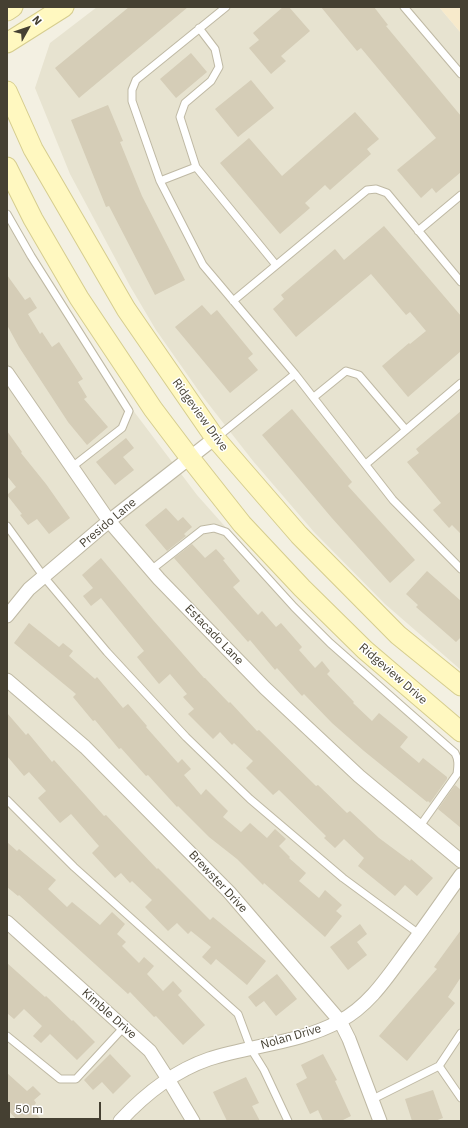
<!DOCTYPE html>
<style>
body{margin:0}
#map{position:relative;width:468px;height:1128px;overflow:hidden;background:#f3f0e2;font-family:"IBM Plex Sans",sans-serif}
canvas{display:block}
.frame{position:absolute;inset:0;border:8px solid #454032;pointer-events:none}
.north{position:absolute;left:8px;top:8px;width:40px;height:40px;-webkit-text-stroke:3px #fff;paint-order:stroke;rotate:50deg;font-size:11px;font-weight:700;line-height:16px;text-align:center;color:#454032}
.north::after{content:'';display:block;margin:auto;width:14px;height:18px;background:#454032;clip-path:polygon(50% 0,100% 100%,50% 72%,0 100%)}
.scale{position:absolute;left:8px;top:1102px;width:93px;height:18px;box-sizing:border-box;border:2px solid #454032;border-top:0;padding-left:5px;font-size:12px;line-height:14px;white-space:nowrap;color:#454032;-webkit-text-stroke:3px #fff;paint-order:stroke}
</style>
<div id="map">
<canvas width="468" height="1128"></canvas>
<div class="frame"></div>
<div class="north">N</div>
<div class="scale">50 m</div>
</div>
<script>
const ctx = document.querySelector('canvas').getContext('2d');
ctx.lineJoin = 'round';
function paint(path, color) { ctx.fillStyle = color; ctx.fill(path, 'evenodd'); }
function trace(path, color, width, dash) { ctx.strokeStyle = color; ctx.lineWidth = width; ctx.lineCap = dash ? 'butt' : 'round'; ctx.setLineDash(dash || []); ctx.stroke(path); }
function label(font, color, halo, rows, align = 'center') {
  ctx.font = font + ' "IBM Plex Sans",sans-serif'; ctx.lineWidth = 3; ctx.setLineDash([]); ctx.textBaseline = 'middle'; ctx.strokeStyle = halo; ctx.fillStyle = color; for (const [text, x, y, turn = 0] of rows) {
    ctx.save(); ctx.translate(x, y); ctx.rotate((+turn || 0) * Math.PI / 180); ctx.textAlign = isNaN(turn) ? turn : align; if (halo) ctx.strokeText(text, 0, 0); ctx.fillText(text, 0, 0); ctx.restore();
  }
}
paint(new Path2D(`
 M97,7H439L461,33V670L385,604L314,532L253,461L203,397L156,330L130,286L70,174L35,88L50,43Z
 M7,210L46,276L129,405L197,495L301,612L424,725L461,753V1121H7Z`), '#e7e3d0');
paint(new Path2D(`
 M439,7H461V33Z`), '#f7eacb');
paint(new Path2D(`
 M129,7H188L79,98L55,68Z
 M283,7H289L310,31L281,56L286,61L271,74L249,48L259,40L253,33Z
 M321,7H374L388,25L386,26L461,116V172L436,193L432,188L421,198L397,170L436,138L361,48L357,51Z
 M191,53L207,72L176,98L160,79Z
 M251,80L274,108L238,137L215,109Z
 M108,105L123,141L120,142L142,196L185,280L155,295L109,206L106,207L71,120Z
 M355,112L379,139L367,149L371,154L330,190L325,185L305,203L310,208L280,234L220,163L249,138L282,176Z
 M384,226L461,316V351L408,397L382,366L409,343L410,344L426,331L410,312L406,315L371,274L296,337L273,309L284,299L281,295L335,249L344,260Z
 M7,275L25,300L30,297L37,308L28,314L40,334L42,332L52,347L59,342L83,379L78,382L87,397L84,399L108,427L87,445L68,422L19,347L7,325Z
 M202,305L211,315L217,310L253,354L248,358L258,370L230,393L175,327Z
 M292,409L352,482L348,486L415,560L390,583L331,517L262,435Z
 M461,411V534L452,525L449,528L433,510L441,503L407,462L419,453L416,449Z
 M7,431L22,452L21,453L46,484L70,518L49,534L37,519L28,525L20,515L22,514L7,495L16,487L7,476Z
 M126,438L134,448L123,457L134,470L115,485L96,462Z
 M166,508L178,521L183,517L192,527L184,534L186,536L167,551L145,525Z
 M192,544L205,558L216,549L225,559L223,560L240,581L233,587L258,615L262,611L276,627L281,623L302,647L299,650L315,668L322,661L330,671L327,674L354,702L353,703L372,721L379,713L408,737L400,747L419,763L423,758L447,777V779L430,803L428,801L427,802L364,751L332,723L304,694L302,696L277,668L275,670L250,640L248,642L174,558Z
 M101,558L153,620L204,678H205L229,703L230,702L257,731L259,730L316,786L318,785L347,813L350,811L379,838L410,861L411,859L433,878L417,896L405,885L395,896L358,866L364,858L344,839L335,848L324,838L326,836L279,790L273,795L246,768L253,761L234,743L232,745L220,732L213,739L188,714L194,709L183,697L187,694L170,674L159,684L137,657L144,651L101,598L91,606L83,596L93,588L82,575Z
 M427,571L461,601V637L456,642L416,607L418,605L406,594Z
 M29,623L59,647L63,643L73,651L69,656L95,679L97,677L123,708L128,704L147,726L146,727L178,763L182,759L191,769L184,775L201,795L206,789L228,811L223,817L241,832L250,823L267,838L275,829L286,839L279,846L290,857L289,858L306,873L299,881L319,898L325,890L342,905L336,911L342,916L325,937L264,883L263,885L237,859L209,837L178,806L177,807L148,775L146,776L121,748L119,749L95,720L93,721L73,697L76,694L14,643Z
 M7,713L26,735L28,733L52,762L54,760L104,816L106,815L157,869L158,868L210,920L213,917L266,961L247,985L216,959L211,965L202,957L211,947L191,931L188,934L177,923L168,931L145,907L152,900L132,881L130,883L121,873L115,878L92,853L99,846L71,814L60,823L38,798L46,791L29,772L24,776L7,756Z
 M455,785L461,790V828L438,809Z
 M7,842L17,851L19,849L56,880L48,889L67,907L72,902L100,925L112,912L125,924L117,934L126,942L122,946L139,963L144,957L154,966L147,974L163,991L173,981L182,991L178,995L205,1025L183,1045L156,1016L154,1017L130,992L128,994L19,895L18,896L7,887Z
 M360,924L367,934L357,942L367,955L348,970L330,947Z
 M461,930V977L448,997L455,1003L407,1061L379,1036L437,969L434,967Z
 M7,963L45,997L46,996L72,1021L73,1020L95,1042L77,1060L50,1034L41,1043L33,1036L42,1026L24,1009L14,1019L7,1013Z
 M277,974L297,999L276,1016L264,1001L256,1007L248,997Z
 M110,1054L131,1076L113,1094L102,1082L93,1090L84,1080Z
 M323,1054L337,1080L335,1081L351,1116L341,1121H323L318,1110L310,1114L296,1084L307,1078L301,1065Z
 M7,1073L27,1091L33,1086L41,1094L34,1100L36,1103L31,1109L43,1121H18L7,1109Z
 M246,1077L259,1103L252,1106L260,1121H227L213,1092Z
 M433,1090L443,1118L435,1121H412L405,1099Z`), '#d5cdb7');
const lane = new Path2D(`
 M226,7L136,80L132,90V101L160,181L203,265L295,374L393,500L461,569
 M404,7L461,74
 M199,28L215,49L219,67L211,81L185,103L180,117L196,167L276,265
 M160,181L196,167
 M7,214L31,256L129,411L122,428L72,467
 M418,231L461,195
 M233,301L367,190L376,189L387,193L461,282
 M314,397L346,371L359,375L406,430
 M216,438L295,374
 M366,464L461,383
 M7,526L44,577L107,652L186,737L250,799L343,878L419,934
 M151,570L202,530L214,528L226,532L294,607L330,643L455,753C459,760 458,766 457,774L420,826
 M7,800L74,867L238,1014L251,1049L264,1070L288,1121
 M7,1036L60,1079H76L124,1027
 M439,1066L461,1033
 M373,1099L439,1066L461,1098`);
const street = new Path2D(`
 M7,373L109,521L159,579L265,688L359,776L461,861
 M7,616L29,589L109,521L215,438
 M7,680L85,747L229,892L340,1021L349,1039L380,1121
 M7,922L150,1051L168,1079L193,1121
 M120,1121C145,1094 174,1071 209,1059C252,1045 300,1043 340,1021C370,1005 388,976 408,949C426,925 443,900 461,875`);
const secondary = new Path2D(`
 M7,11L13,7
 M7,43L64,7
 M7,91L33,149L126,309L215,438L299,535L398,635L461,686
 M7,167L33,219L79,298L153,409L190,458L242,524L302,588L365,650L461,732`);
trace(lane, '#bfb9a4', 9);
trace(street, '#bfb9a4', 15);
trace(secondary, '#d6cd8e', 21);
trace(lane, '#fff', 7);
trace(street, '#fff', 13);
trace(secondary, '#fff8c0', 19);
label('12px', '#454032', '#fff', [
 ["Ridgeview Drive",200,415,54],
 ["Presido Lane",108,523,-40],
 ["Estacado Lane",214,635,46],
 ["Ridgeview Drive",393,674,41],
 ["Brewster Drive",218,882,47],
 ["Kimble Drive",109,1014,42],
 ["Nolan Drive",291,1037,-16]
]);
</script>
